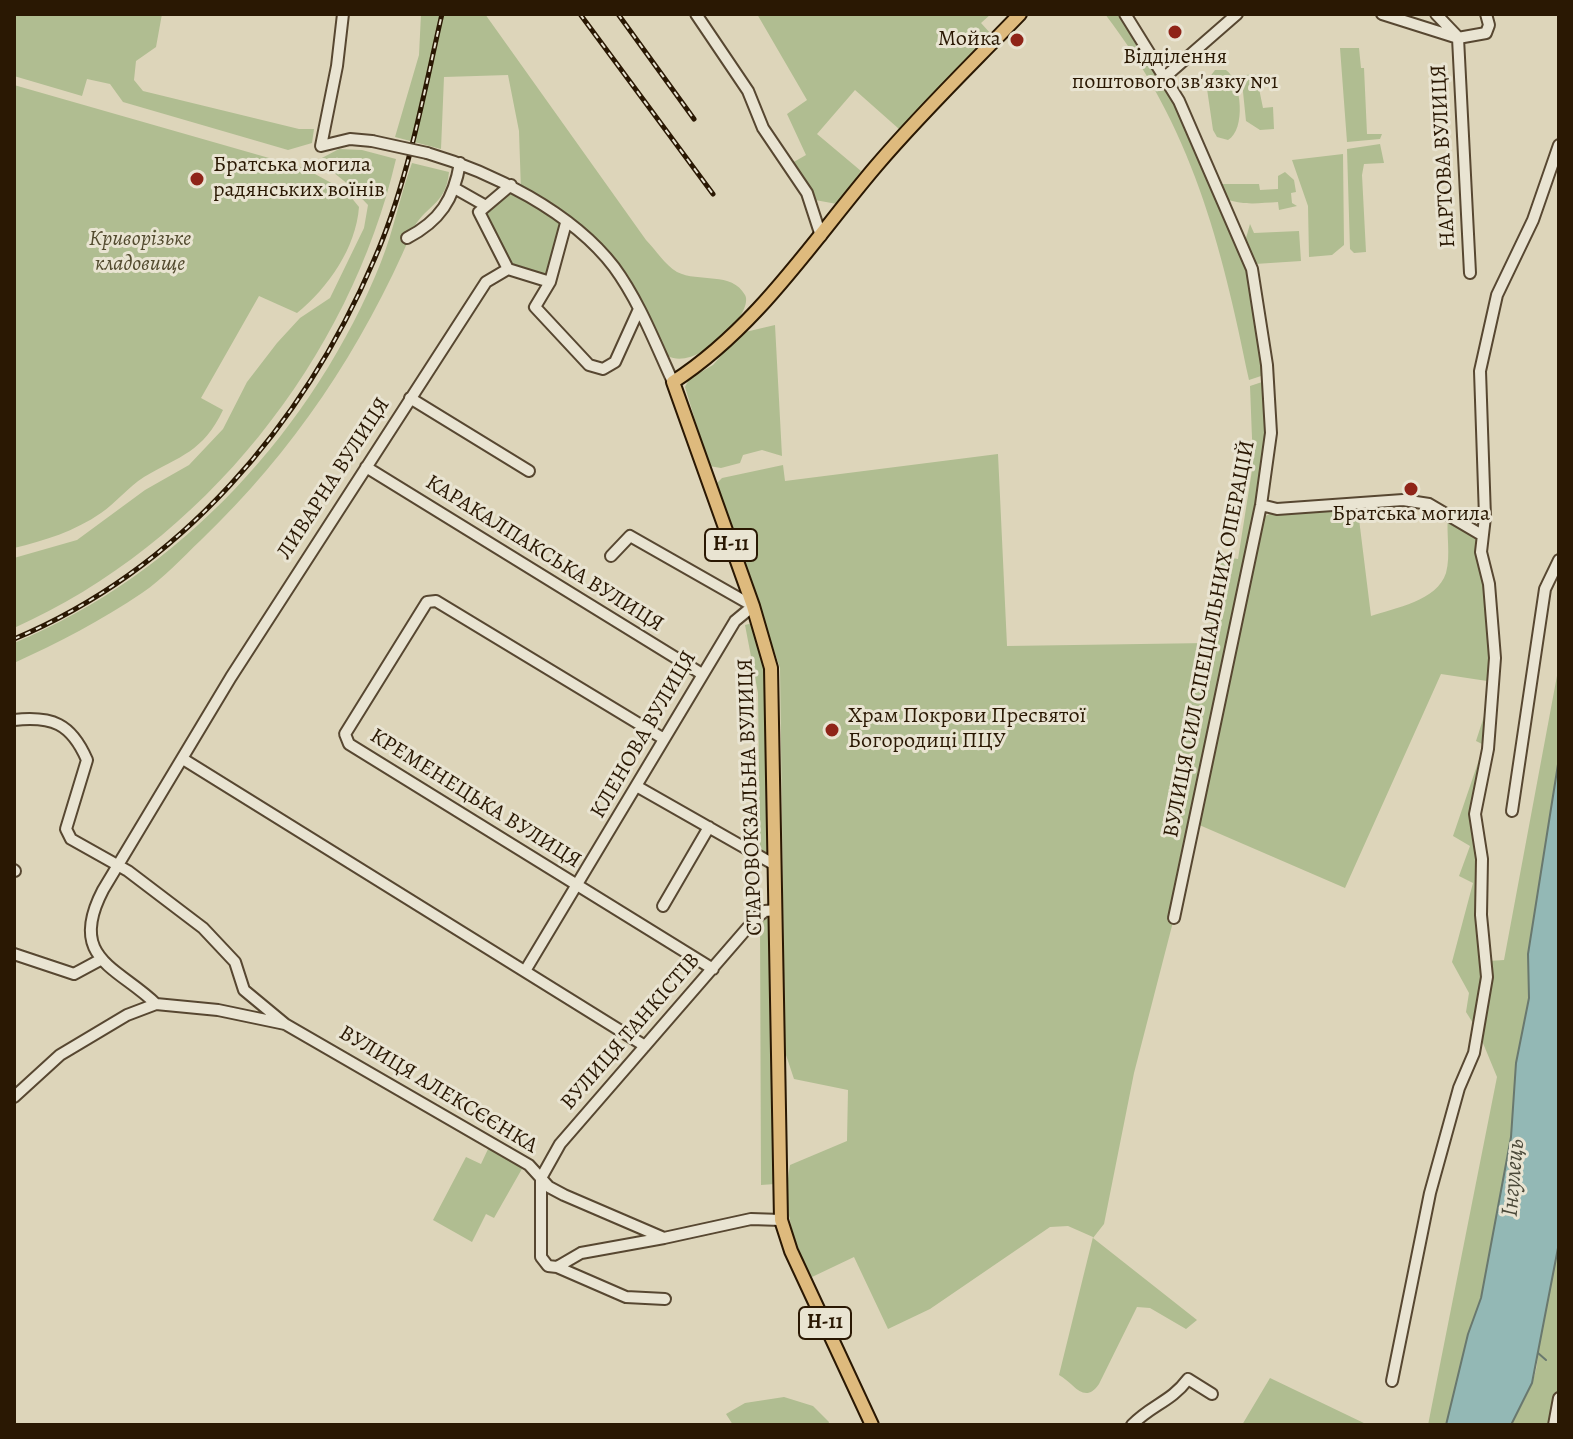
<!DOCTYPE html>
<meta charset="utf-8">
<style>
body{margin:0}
#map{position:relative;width:1573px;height:1439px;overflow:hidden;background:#ddd5ba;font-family:Alegreya,serif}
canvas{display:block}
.frame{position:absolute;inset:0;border:16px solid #2a1803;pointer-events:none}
</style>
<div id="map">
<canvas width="1573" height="1439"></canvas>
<div class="frame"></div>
</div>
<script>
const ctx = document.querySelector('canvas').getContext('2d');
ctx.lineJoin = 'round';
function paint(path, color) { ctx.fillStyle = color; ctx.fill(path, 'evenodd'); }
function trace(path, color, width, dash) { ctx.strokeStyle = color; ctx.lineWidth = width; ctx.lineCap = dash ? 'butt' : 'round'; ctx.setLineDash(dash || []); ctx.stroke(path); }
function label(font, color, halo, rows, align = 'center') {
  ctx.font = font + ' Alegreya,serif'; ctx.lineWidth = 6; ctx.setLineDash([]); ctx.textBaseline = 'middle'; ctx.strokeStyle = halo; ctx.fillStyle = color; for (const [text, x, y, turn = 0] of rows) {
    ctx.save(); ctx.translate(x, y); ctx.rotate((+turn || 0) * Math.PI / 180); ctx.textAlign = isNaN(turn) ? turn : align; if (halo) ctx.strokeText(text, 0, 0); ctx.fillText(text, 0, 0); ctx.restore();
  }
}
paint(new Path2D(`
 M14,14H162L156,47L136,61L134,80L143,91L299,129H314L312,143L288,150L123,102L110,84L87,79L82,96L14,76Z
 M421,14H485L646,240C655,249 665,265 677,272C699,283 732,271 745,295C755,313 697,372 668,356L615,269L566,224L550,282L508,269L480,217L511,185L521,191L519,131L508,75L444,77L441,149L395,137L419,55Z
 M757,14H991L981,23L991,34L899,129L855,90L817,134L861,171L837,204L815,200L792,163L806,155L787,114L807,100Z
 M1105,14H1120L1148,55L1174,103L1248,270L1264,375L1249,380C1221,242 1192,128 1105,14Z
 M1340,48H1359L1361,68H1364L1367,134H1382L1380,139L1347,142Z
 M1215,70H1226C1242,81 1246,130 1228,140L1217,137L1213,130L1206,82Z
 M1256,74L1263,108L1273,107L1274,129L1260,130L1246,121L1242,82L1246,75Z
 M14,85L304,168L346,191L359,207C356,248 328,288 297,313L259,296L201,398L223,410C203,452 180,456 144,477C128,487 116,503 101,513C75,531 44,541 14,548Z
 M1380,144L1384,163L1364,164L1362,175L1366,252L1354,253L1350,249L1347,149Z
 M339,149L362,150L396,159C350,358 203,544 14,628V558L77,540L145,490L189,465L223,429L247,382L277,343L300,318L330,298L364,228L368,205L349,185L318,160Z
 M1343,154L1344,245L1332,255L1309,257L1308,206L1292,160Z
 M412,163L449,172C446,207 423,205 412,232C362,349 293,452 201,540C182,558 163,579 142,593C102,620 58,643 14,663V643C180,575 315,427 381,262C394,230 400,195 412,163Z
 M1285,172L1294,180L1296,192L1291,193L1292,203L1297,206L1279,210L1278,202C1259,203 1242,206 1224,198L1219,184H1259L1260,190L1278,189V176Z
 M1250,224L1254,233L1299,231L1301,261L1255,264L1244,245Z
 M775,325L782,456L762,450L743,455L740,463L721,468L709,466L685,387L689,379L713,365L741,333Z
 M1265,381L1268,433L1264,475L1174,918L1134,1073L1104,1224L1093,1238L1197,1320L1186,1329L1150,1308L1137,1307L1099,1384C1084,1406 1073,1382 1059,1375L1093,1237L1068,1226L1050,1227L930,1309L888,1329L854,1257L812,1277C792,1240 782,1207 790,1165L847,1141L848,1090L794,1079L785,1052L780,668L717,483L722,478L783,465L785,481L998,454L1007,646L1208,643L1222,556L1238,559L1253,464L1250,386Z
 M1351,507L1352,519H1359L1371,616C1395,608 1437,601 1446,573C1451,555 1446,534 1448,515L1480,534L1495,658L1475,814L1488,961L1504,960L1559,665V758L1528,954L1529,998L1516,1063L1511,1137L1481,1298L1468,1334L1446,1425H1428L1497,1077L1478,1031L1466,1012L1469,993L1452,962L1473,883L1459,876L1470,846L1453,836L1484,745L1476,741L1486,710L1487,681L1441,674L1345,888L1197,824L1263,517L1272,513Z
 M753,623L766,661L769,856L760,852L758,693L745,625Z
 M763,918H771L775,1184L761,1185L760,920Z
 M489,1147L523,1167L494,1218L486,1214L472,1242L433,1220L466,1157L481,1164Z
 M1559,1201V1425H1511C1522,1404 1543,1371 1536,1348L1558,1248Z
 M1270,1378L1368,1425H1242Z
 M784,1397L813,1406L829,1422L828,1425H733L726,1414L745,1403Z`), '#b0bd91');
const water = new Path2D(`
 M1559,758L1558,1248L1532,1383L1511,1425H1446L1468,1334L1481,1298L1511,1137L1516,1063L1529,998L1528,954Z`);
paint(water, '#93b8b5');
trace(water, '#69786e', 2);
trace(new Path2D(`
 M1538,1353L1546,1360`), '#69786e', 2);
const minor = new Path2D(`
 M343,14L337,66L321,146L350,139L372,141
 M696,14L748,91L763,128L807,193L821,236
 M1125,14L1179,101L1252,269L1267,365L1271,433L1261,505L1174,918
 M1382,14L1458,38
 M1436,14L1457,36
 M1166,76L1237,14
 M427,153C492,172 572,212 614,267C639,301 655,343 673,382
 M456,189L486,206
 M566,223L550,282L535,307L589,365L603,369L615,362L639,309
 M407,238C440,221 454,199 460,163
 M508,269L479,212L511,185
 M1470,273L1458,38L1486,33L1489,25L1486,14
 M410,398L529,471
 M366,467L702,674
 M1261,505L1277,509L1403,500L1429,504L1480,534
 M14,720C52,716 71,723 87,760L66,829L71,839L128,871L203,928L235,962L244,990L285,1024
 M664,739L436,601L427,602L345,734L349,744L713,969
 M183,759L645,1046
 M638,787L775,865
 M1512,811L1545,589L1559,560
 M14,870L15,871
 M663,906L709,827
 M14,954L74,974L100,960
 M525,971L735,621L753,606L630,536L611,556
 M156,1004C118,967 67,959 103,890L231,677L486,282L508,269L550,282
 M14,1097L60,1055L127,1015L156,1004L218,1010L285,1024L529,1165L549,1187L564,1195L664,1238L751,1219L781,1220
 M664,1238L581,1253L557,1267L548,1266L541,1257V1178L560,1144L756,918L765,911L776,910
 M557,1267L626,1297L665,1299
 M1392,1381L1430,1193L1459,1088L1474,1053L1487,977L1481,915L1482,859L1475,814L1488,749L1495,658L1489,584L1481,552L1485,517L1480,371L1497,295L1533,220L1559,145
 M1132,1425C1151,1405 1171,1402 1188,1379L1212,1394
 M1554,1425L1559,1398`);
const major = new Path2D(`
 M872,1425L791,1251L781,1220L771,668L753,606L673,382C758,327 813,240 877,165C922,112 972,64 1020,14`);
trace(minor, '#574731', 14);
trace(major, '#2a1803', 16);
trace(minor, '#e9e4d2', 10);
trace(major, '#deba7d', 12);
const rail = new Path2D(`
 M580,14L713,194
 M618,14L694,119
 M14,639C181,569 304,424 374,260C408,183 423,96 442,14`);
trace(rail, '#2a1803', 5);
trace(rail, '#e9e4d2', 2, [6]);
const minorBridge = new Path2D(`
 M372,141L427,153`);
trace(minorBridge, '#574731', 14, []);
trace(minorBridge, '#e9e4d2', 10);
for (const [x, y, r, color] of [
 [1175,32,8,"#8f2418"],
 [1017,40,8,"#8f2418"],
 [197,179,8,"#8f2418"],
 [1411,489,8,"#8f2418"],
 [832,730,8,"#8f2418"]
]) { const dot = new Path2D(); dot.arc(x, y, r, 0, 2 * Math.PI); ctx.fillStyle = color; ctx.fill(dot); trace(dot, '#e9e4d2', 3); }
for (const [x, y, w] of [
 [731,545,52],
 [825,1323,52]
]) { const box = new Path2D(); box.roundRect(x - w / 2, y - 16, w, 32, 6); ctx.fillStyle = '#e9e4d2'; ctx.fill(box); trace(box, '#2a1803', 2); }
label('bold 20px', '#2a1803', null, [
 ["Н-11",731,545],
 ["Н-11",825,1323]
]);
label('22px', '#2a1803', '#e9e4d2', [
 ["Мойка",1001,40,"right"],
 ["Відділення",1175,58],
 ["поштового зв'язку №1",1175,83],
 ["Братська могила",213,166,"left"],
 ["радянських воїнів",213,191,"left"],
 ["Братська могила",1411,515],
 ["Храм Покрови Пресвятої",848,717,"left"],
 ["Богородиці ПЦУ",848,742,"left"]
]);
label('22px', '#2a1803', '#e9e4d2', [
 ["НАРТОВА ВУЛИЦЯ",1444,156,-93],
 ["ЛИВАРНА ВУЛИЦЯ",334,479,-57],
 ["КАРАКАЛПАКСЬКА ВУЛИЦЯ",544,554,32],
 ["ВУЛИЦЯ СИЛ СПЕЦІАЛЬНИХ ОПЕРАЦІЙ",1210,639,-79],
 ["КЛЕНОВА ВУЛИЦЯ",644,735,-60],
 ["СТАРОВОКЗАЛЬНА ВУЛИЦЯ",751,797,-92],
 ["КРЕМЕНЕЦЬКА ВУЛИЦЯ",475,799,32],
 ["ВУЛИЦЯ ТАНКІСТІВ",631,1032,-49],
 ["ВУЛИЦЯ АЛЕКСЄЄНКА",438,1090,31]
]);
label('italic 22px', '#524a2e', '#e9e4d2', [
 ["Криворізьке",140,240],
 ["кладовище",140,265]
]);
label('italic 24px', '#4a4838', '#e9e4d2', [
 ["Інгулець",1514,1178,-85]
]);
</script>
